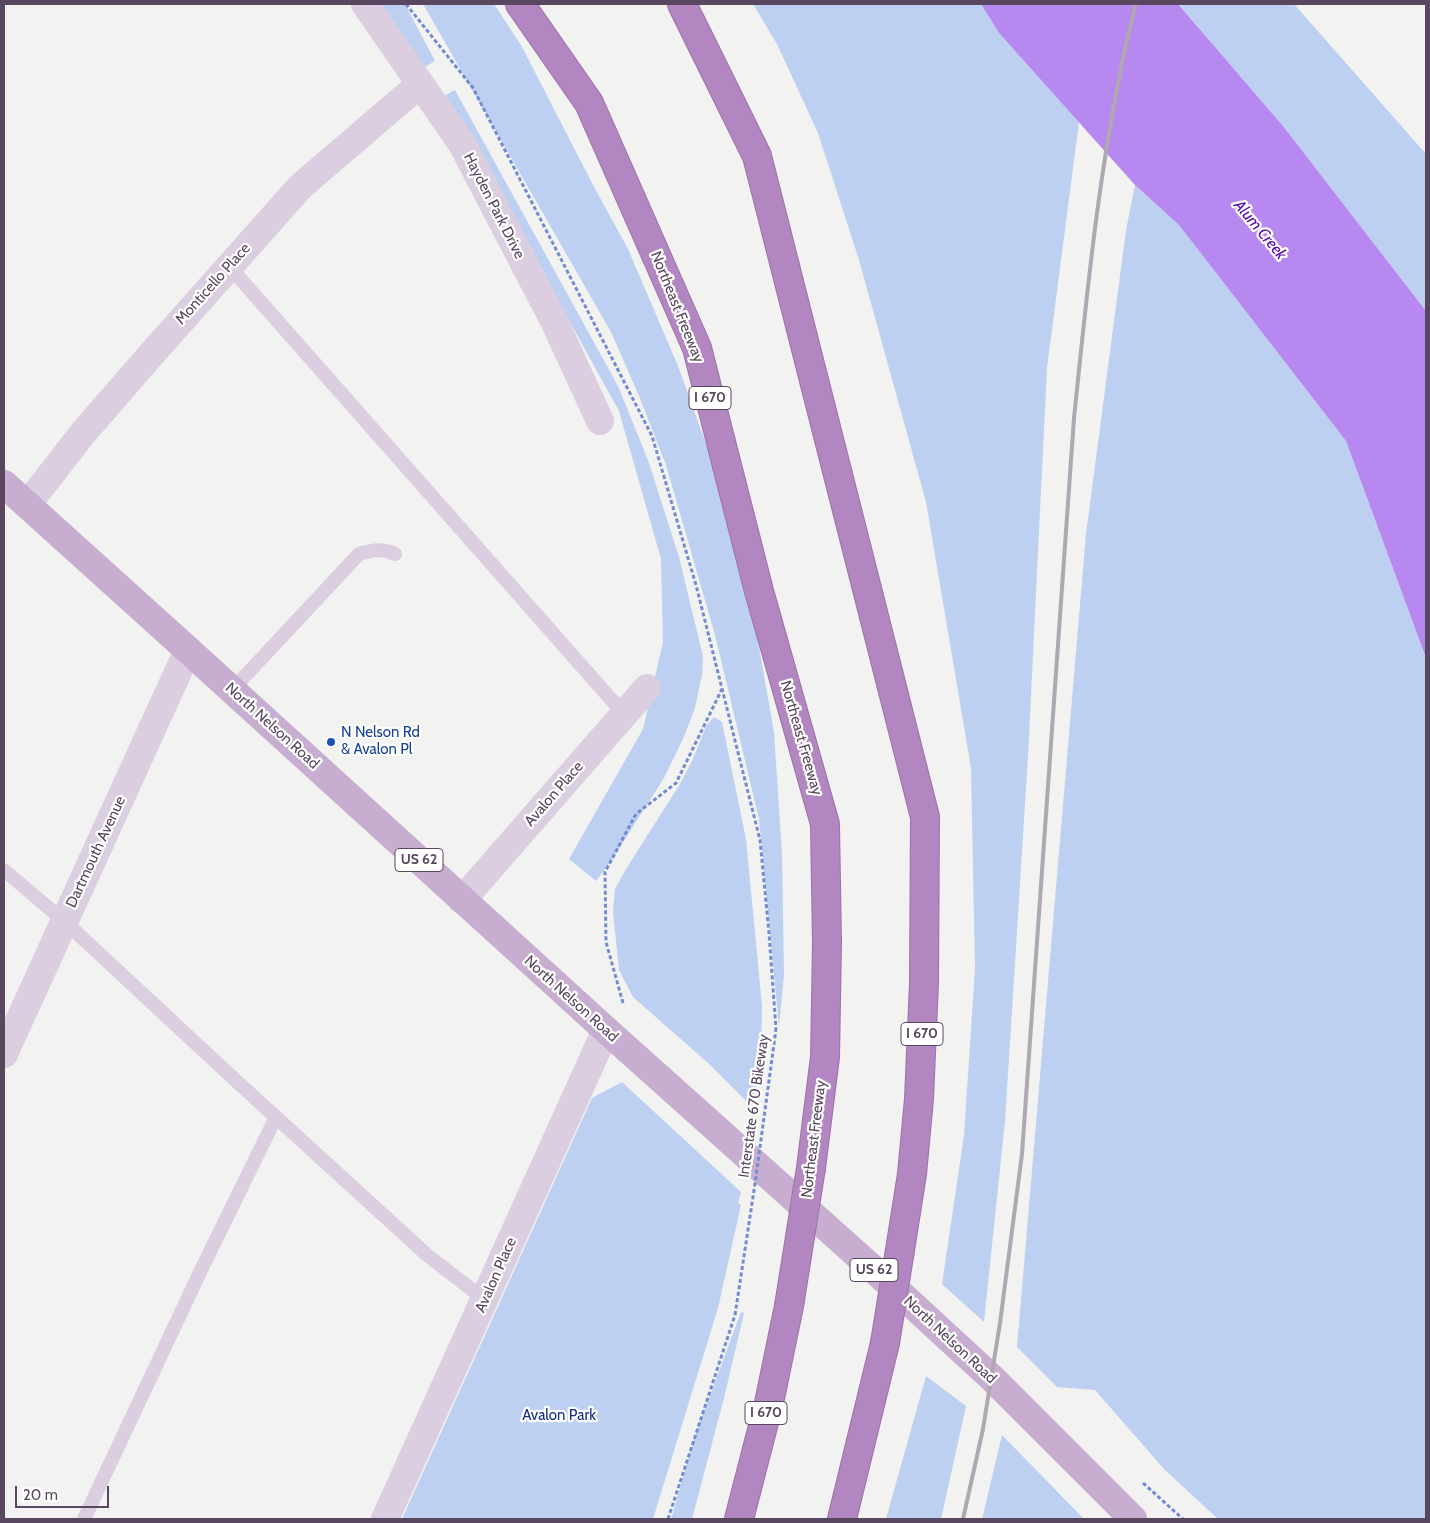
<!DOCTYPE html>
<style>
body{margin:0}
#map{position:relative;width:1430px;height:1523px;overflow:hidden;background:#f2f2f0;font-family:Cabin,sans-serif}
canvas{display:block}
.frame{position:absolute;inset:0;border:5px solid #58475e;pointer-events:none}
.scale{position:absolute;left:15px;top:1486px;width:94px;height:22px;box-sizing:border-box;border:2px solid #58475e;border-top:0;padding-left:6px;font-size:15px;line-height:18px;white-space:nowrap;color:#58475e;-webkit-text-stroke:4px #fff;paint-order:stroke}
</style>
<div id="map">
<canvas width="1430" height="1523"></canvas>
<div class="frame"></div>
<div class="scale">20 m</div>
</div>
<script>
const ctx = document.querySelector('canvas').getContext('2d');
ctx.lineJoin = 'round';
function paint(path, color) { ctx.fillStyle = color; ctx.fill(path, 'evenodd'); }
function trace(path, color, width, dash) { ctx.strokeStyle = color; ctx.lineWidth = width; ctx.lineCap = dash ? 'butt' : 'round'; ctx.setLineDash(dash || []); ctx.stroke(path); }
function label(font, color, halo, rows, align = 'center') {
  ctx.font = font + ' Cabin,sans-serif'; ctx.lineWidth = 4.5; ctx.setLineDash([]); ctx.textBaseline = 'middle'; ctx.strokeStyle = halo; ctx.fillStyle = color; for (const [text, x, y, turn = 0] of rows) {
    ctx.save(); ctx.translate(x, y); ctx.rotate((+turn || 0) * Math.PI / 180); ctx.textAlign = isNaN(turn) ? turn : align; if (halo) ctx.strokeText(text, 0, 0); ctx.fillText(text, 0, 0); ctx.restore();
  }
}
paint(new Path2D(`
 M375,4H405L435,61L423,68Z
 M423,4H494L521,45L593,185L628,249L678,366L720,483L751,602L774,732L782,854L784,975L779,1026L759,819L715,635L666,465L639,396L611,332Z
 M753,4H981L999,33L1079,122L1047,368L1028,757L1005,1121L984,1322L942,1284L964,1135L975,969L971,768L926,502L859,260L818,133L777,44Z
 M1178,4H1294L1426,154V311L1283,126Z
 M455,90L618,386L648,460L679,557L703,656L702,675L695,708L683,739L664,778L611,861L596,881L569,859L643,729L663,642L661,559L619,411L504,203L440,98Z
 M1135,185L1179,225L1346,441L1426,658V1519H1218L1164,1469L1095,1390L1057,1387L1017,1347L1086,534L1126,230Z
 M714,717L722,722L746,839L762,1006L761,1068L752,1107L708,1063L633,997L619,970L613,911L615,889L626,869L680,784L693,759L706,726Z
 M622,1082L741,1192L738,1203L741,1205L718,1308L653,1519H402L592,1098Z
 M741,1312L744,1313L724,1398L692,1519H671L696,1433Z
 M926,1376L966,1406L941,1519H886Z
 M1002,1435L1084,1519H982Z`), '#bdd0f1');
paint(new Path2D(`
 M981,4H1178L1283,126L1426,311V658L1346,441L1179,225L1135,185L999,33Z`), '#b788f0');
const highway = new Path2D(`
 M520,4L589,103L697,348L759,591L825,824L827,943L825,1057L811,1168
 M682,4L757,156L925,817L924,983L919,1099L912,1174L900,1250
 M739,1519L769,1403L789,1306
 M842,1519L885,1343`);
trace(highway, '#9e71ac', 30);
trace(new Path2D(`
 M406,4L473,88L652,436L696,585L760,840L769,933L776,1029
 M623,1003L606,942L605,872L636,814L676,783L722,689
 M1143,1483L1183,1519
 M668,1519L735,1315`), '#738bd1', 3, [4, 2.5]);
trace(new Path2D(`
 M229,266L624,714
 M232,690L359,554C372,550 383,548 395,554
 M4,870L64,921L233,1078L426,1254L485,1300
 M84,1519L202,1268L276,1117`), '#dbcee0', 14);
trace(new Path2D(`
 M365,4L462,144L554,321L600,421
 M27,505L83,433L149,357L300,187L420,84
 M462,900L647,688
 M4,1054L188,650
 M385,1519L606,1030`), '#dbcee0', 28);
trace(new Path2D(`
 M4,484L188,650L606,1030L892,1286L993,1379L1133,1519`), '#c7aed0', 28);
trace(highway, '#b286c0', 28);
trace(new Path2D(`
 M963,1519L983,1429L1000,1323L1022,1154L1074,418C1086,303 1097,187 1120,74C1124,51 1130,27 1136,4`), '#afa7b1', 4);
const highwayBridge = new Path2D(`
 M789,1306L811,1168
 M885,1343L900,1250`);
trace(highwayBridge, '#9e71ac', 30, []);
trace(new Path2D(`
 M735,1315L755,1184L776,1029`), '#738bd1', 3, [4, 2.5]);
trace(highwayBridge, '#b286c0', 28);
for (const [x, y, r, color] of [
 [331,742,5,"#1a4fb4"]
]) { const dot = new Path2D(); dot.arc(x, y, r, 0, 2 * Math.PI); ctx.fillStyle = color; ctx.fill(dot); trace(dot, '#fff', 2); }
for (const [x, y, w] of [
 [710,398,42],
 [419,860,48],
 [922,1034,42],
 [874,1270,48],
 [766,1413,42]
]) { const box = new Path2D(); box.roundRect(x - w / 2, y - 11.5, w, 23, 4); ctx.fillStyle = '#fff'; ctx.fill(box); trace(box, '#58475e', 1); }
label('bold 14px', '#58475e', null, [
 ["I 670",710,398],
 ["US 62",419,860],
 ["I 670",922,1034],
 ["US 62",874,1270],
 ["I 670",766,1413]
]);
label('15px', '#58475e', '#fff', [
 ["Hayden Park Drive",494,206,63],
 ["Monticello Place",213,284,-48],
 ["Northeast Freeway",677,307,68],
 ["North Nelson Road",272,726,42],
 ["Northeast Freeway",801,738,74],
 ["Avalon Place",554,794,-49],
 ["Dartmouth Avenue",96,852,-65],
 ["North Nelson Road",571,999,42],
 ["Interstate 670 Bikeway",754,1106,-82],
 ["Northeast Freeway",814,1139,-83],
 ["Avalon Place",496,1275,-66],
 ["North Nelson Road",950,1340,43]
]);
label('15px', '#164399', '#fff', [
 ["N Nelson Rd",341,733],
 ["& Avalon Pl",341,750]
], 'left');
label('15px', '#133084', '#fff', [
 ["Avalon Park",559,1416]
]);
label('italic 16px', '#5406b2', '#fff', [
 ["Alum Creek",1260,230,50]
]);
</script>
